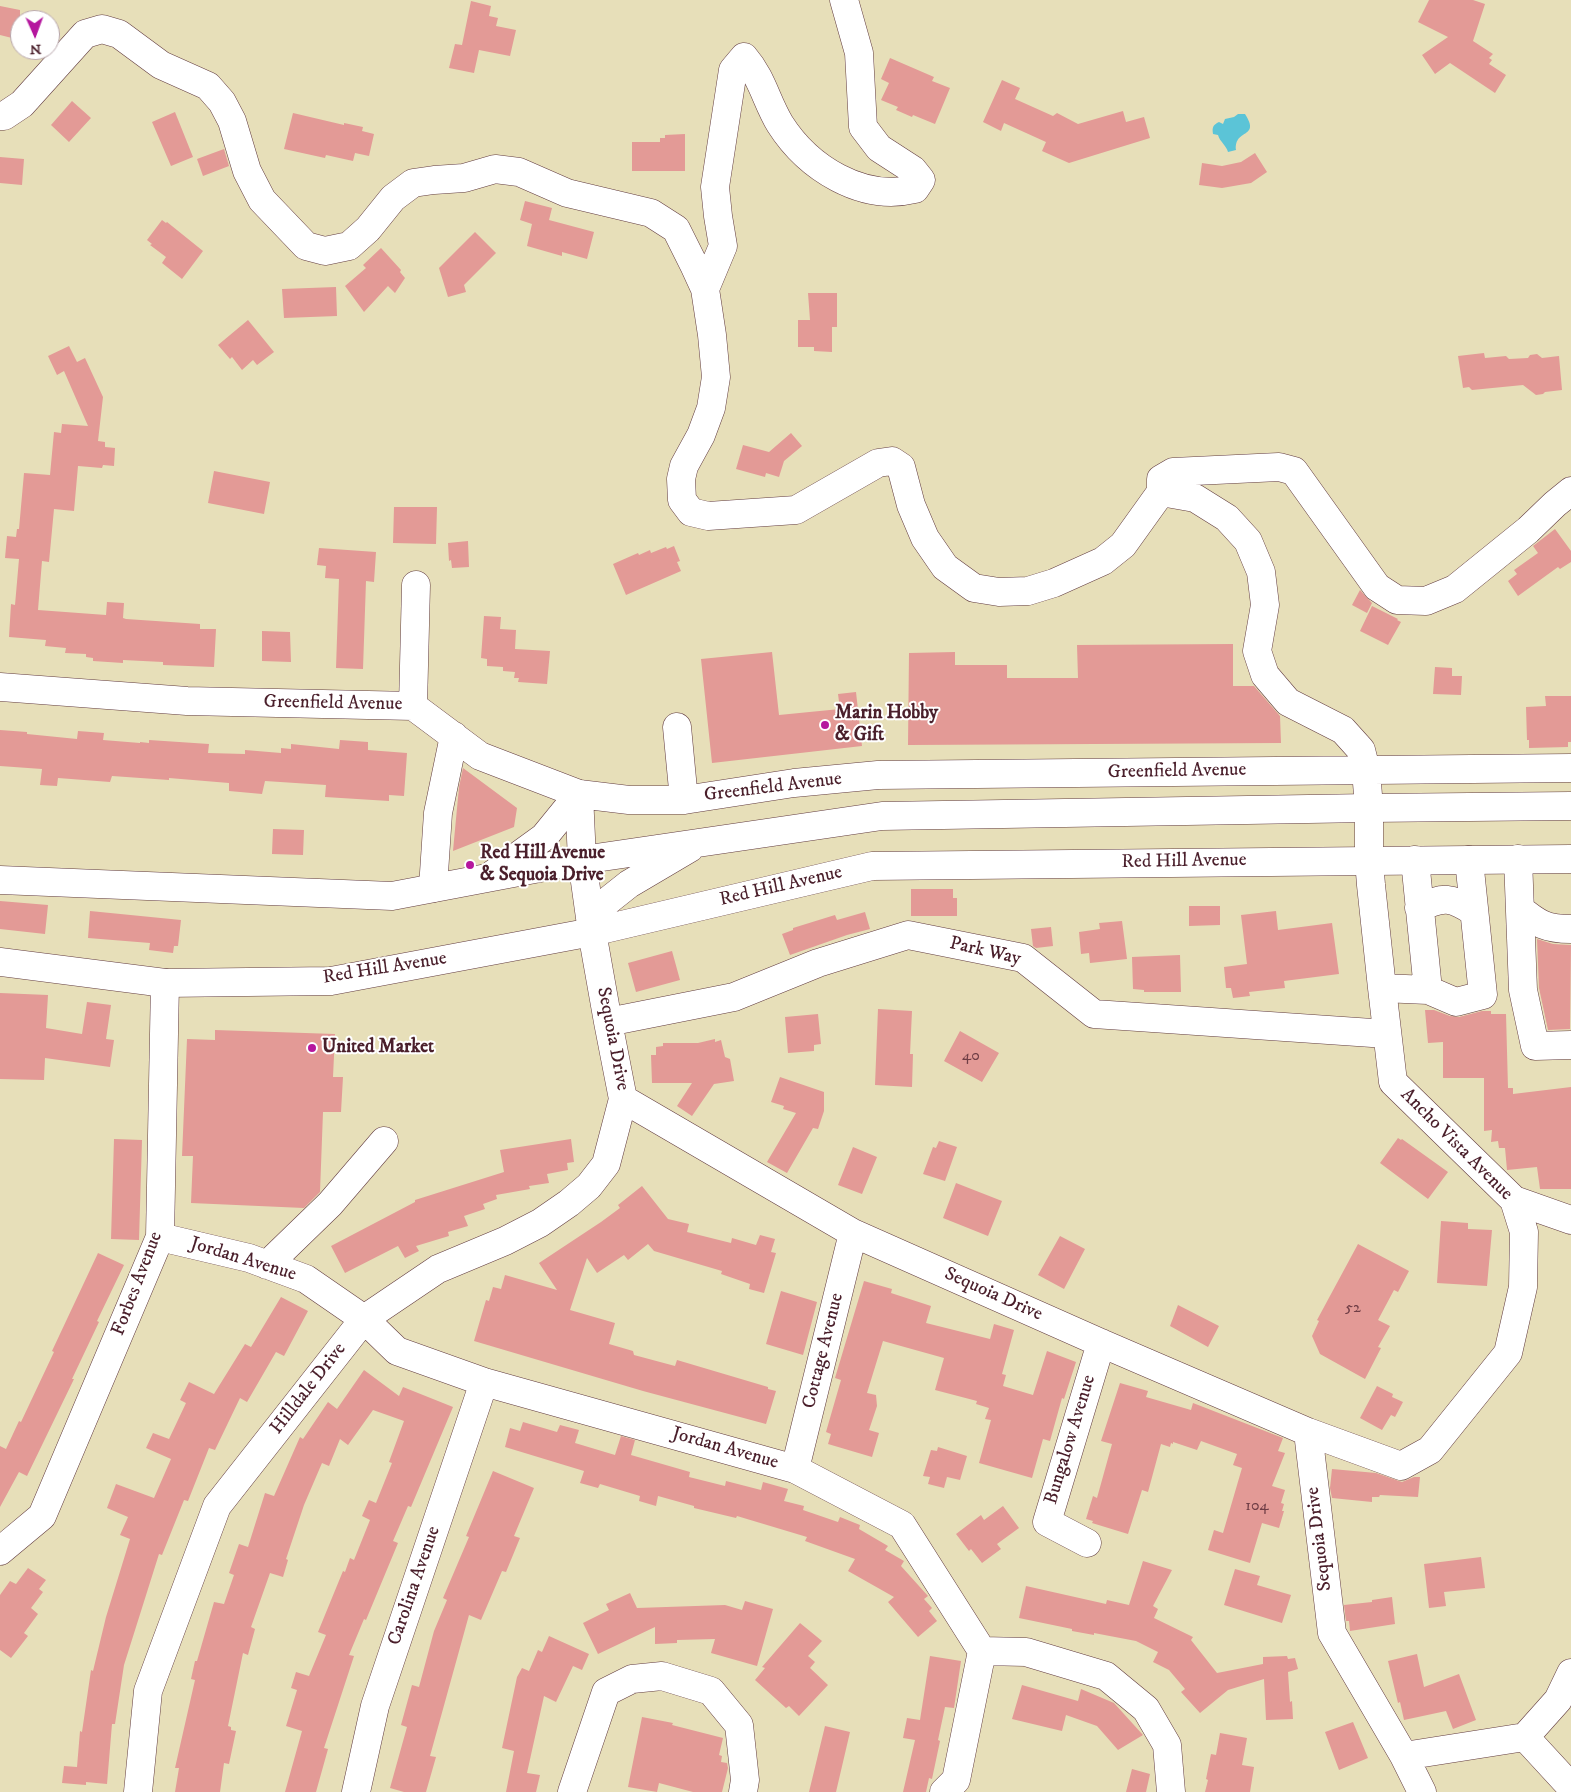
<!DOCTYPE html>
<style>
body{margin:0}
#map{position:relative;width:1571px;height:1792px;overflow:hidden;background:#e7dfb9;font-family:"IM FELL DW Pica",serif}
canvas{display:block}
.north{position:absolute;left:10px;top:10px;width:50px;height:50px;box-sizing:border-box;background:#fff;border:1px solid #b7a5aa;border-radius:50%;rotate:178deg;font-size:14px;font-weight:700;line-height:20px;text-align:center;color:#4a1f2b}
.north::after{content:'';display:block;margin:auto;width:18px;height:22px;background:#b5179e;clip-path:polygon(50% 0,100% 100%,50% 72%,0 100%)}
</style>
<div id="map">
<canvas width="1571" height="1792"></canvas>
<div class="north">N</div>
</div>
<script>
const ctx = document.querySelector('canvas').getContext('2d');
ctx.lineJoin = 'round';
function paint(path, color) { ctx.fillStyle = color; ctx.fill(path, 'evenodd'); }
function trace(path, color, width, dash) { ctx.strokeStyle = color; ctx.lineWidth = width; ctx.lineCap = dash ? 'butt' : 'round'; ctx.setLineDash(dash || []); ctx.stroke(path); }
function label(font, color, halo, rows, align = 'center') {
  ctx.font = font + ' "IM FELL DW Pica",serif'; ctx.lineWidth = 4; ctx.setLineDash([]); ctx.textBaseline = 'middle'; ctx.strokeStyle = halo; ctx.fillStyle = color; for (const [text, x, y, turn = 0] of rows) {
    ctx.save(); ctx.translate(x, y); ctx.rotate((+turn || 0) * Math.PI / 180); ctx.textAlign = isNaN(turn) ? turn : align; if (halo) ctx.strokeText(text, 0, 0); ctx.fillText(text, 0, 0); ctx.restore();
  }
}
paint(new Path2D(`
 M1238,114H1245C1261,139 1234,128 1236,150L1228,152C1226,145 1220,142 1218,135L1213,134C1212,127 1213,125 1219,122L1223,124L1225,119L1234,117Z`), '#5bc4d7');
paint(new Path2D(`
 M1429,0H1473L1485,4L1473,41L1493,54L1489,58L1492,60L1489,64L1506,75L1495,93L1450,63L1435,74L1422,55L1448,37L1418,22Z
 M471,1L491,6L489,16L498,18L496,26L516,30L510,56L479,50L474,73L449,68L455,44L462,45Z
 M0,6L20,10V24L16,39L0,35Z
 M890,58L934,77L932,81L950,88L935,124L913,115L912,117L896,110L898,107L881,100L889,83L881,79Z
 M1002,80L1020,88L1015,99L1053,116L1057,113L1078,124L1123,111L1126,122L1144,117L1150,138L1069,163L1042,151L1046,142L1004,123L1001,131L983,122Z
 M72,101L91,118L69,142L51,125Z
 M175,112L193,157L171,166L152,122Z
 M293,113L344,125V123L363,127L362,131L374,134L369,156L355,153L353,161L326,155L325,158L284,149Z
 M685,134V171H632V142H660V138H665V135Z
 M224,149L229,166L203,176L197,159Z
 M1255,153L1267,172L1251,183L1222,188L1199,185L1202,163L1222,166L1241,162Z
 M0,157L24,159L22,185L0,183Z
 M525,201L552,208L549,220L594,232L587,259L562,252V256L527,246L532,224L520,220Z
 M162,220L166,223L167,222L203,251L182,279L162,263L166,257L150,245L152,244L147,240Z
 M475,232L496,253L464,285L466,292L448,297L439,268Z
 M381,248L401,270L400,272L405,278L395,293L388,286L364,312L345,286L366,268L363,265Z
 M336,287L337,316L284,318L282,289Z
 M808,293H837V327H832V352L814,351V347H798V320H810Z
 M248,320L274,352L257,365L253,360L242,370L232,357L230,359L218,345Z
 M69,346L77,362L85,358L103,397L98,441L105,442V447L115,448L114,466L103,465L102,468L78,466L74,511L54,509L49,562L42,561L38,610L106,615L107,602L124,603L123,618L126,619L200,624V629H216L214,667L163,665V662L123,660V663L93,661V658L86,657V654L65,653L66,648L45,646L46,640L9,637L11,604L15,605L19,559L5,558L7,536L16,537L17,529H19L24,473L50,475L54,432L61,433L62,424L88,426L64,371L57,375L48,356Z
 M1484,353L1485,358L1506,356L1509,359L1528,358L1530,355L1537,354L1542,358L1559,356L1562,390L1545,392L1543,394L1536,395L1523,385L1472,390L1469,387L1463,388L1458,356Z
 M791,433L802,446L784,461L779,477L766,473L765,477L736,469L743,445L769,452Z
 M214,471L270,482L264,514L208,503Z
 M394,507H437L436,544L393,543Z
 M1555,529L1571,551V562L1560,569L1558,567L1518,596L1508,581L1517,574L1514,570L1538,553L1533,546Z
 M468,541L469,567L452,568L451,560L449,561L448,543Z
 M674,546L680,561L677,562L681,571L626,595L613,564L638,553L639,555L650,550L651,553L666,547L667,549Z
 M319,548L376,552L374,582L366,581L363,669L336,668L339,579L325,578L326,566L317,565Z
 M1360,590L1372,603L1367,613L1352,605Z
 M1372,606L1398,619L1397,620L1401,622L1388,645L1360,631Z
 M484,616L501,617L500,629L516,630L515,649L550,651L547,684L518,682L519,678H514L515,672L503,671V667L487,666V659L481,658Z
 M262,631L290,632L291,662L262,661Z
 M1233,644V686H1254L1280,716L1281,743L908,745L909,653L955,652V665H1007V678H1078L1077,645Z
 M772,652L779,715L840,709L838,694L856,692L862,746L712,763L701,659Z
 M1435,667L1452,668V676H1462L1461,695L1433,694Z
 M1545,696H1571V742H1568V747L1529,748V740H1527L1526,707L1546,706Z
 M0,730L27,732V734L77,739L78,731L104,733L103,740L140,743V742L149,743V740L209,744L208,753L245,754V750L281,753V748L291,749V744L339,749L340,740L368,742V750L407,753L404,796L389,795V801L325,797L326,785L265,781L262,794L229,791V783L169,778V780L112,776L110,782L58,778L57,786L40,785L42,769L0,766Z
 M463,768L517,808L514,827L453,851L459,787Z
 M273,829L304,830L303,855L272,854Z
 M911,889H953V898H957V916H911Z
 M0,901L48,905L45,934L0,929Z
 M1189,906H1220V925L1189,926Z
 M90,911L181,920L178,946H174L173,953L149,950L150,943L88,938Z
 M1276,911L1278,930L1332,923L1339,974L1284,981L1285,988L1249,992L1250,996L1233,998L1231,988H1226L1224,967L1247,964L1241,915Z
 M865,912L870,929L847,935L790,955L782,934L793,930V928L835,915L837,920Z
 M1122,921L1127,959L1090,963L1089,953L1081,954L1079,932L1100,929L1099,923Z
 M1051,927L1053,946L1036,948L1033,946L1031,929Z
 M1537,939L1553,944L1571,945L1570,1029L1548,1030L1539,988Z
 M672,951L680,980L636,992L628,963Z
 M1180,955L1181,992H1144V990L1133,989L1132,957Z
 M0,993L48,995L46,1028L82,1034L87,1002L111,1005L106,1039L114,1040L110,1067L45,1058L44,1080L0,1079Z
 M878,1009L912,1011L910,1054H913L912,1087L875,1085Z
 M1425,1010H1434L1450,1016L1459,1017L1482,1011H1491V1014H1506L1508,1088H1513V1094L1571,1087V1189H1540L1537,1167L1507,1170L1505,1148H1499L1498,1141L1491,1142L1492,1130L1484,1131V1078H1443V1042L1428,1043Z
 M818,1014L821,1044L814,1045V1051L788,1053L785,1017Z
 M215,1030L335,1034L333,1077H343L341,1112H323L320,1192L304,1208L191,1203L193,1156H182L187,1039L215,1040Z
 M960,1031L999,1053L982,1082L944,1061Z
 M715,1039V1042L721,1040L725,1057L730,1059L734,1081L714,1084L692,1116L677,1106L692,1083H652L651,1055H656V1047L663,1046V1043H698Z
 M780,1077L824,1092V1111L818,1129L813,1128L787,1173L767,1162L796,1113L783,1109L784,1106L771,1102Z
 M1398,1138L1401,1140L1402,1139L1448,1172L1428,1199L1380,1163Z
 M114,1139L142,1140L139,1240L111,1239Z
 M571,1139L574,1162L567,1163L568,1170L547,1174L549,1183L529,1186L530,1189L496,1195L497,1199L483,1204L485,1209L464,1216L468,1226L448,1232L449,1236L416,1246L419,1251L405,1258L398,1246L345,1273L331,1246L415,1202V1200L504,1172L500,1150Z
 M939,1141L957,1147L945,1181L923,1174L933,1147L936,1148Z
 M853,1147L877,1157L862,1194L838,1185Z
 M956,1183L1002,1201L988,1236L943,1218Z
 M642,1186L668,1219L689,1224L687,1232L731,1243L732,1238L756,1245L760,1235L775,1239L771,1252L776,1253L764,1293L749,1289L750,1284L721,1274L722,1271L654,1251L648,1244L628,1260L624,1255L597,1273L587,1258L570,1310L615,1323L609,1344L633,1351L634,1355L675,1366L677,1360L768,1387V1389L776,1391L766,1424L643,1391L474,1341L486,1300L489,1301L493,1287L501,1289L505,1275L557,1290L539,1263L601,1222L620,1208L618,1205Z
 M1441,1221L1468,1223V1229L1492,1230L1487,1286L1437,1283Z
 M1060,1236L1085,1249L1064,1289L1038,1275Z
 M1358,1244L1409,1271L1398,1292L1394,1290L1378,1320L1390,1326L1378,1347L1381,1348L1365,1379L1320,1354L1312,1336L1319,1321L1317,1320Z
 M98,1253L124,1265L97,1321L99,1322L72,1379H74L27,1476L19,1472L0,1507V1446L6,1449L19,1421L21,1422L54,1352L52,1351Z
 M864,1281L892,1289L891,1293L931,1306L926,1323L990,1339L994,1324L1014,1330L1002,1374L1006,1375L1003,1386L1033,1395L1047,1351L1076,1362L1064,1399L1062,1398L1050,1441L1043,1439L1032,1478L979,1463L991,1420L985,1419L989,1408L976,1404L977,1401L935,1390L944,1358L883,1341L867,1393L876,1395L877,1406L869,1430L879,1433L872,1457L828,1444L831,1434L826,1432L841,1380L835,1378Z
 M781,1291L817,1302L803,1355L766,1344Z
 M281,1297L308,1311L284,1356L276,1352L247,1402L240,1398L215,1450L209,1448L188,1501L184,1500L162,1555L159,1554L124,1665L115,1724H112L107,1784L86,1782V1785L62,1783L64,1766L77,1767L80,1731L82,1732L91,1670L93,1671L106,1617L130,1539L120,1535L128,1517L107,1508L116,1484L154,1498L171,1459L146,1448L153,1433L169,1439L186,1403L180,1400L189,1382L214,1394L245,1344L251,1347Z
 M1178,1305L1219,1326L1208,1347L1170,1326Z
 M364,1370L399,1396L403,1387L453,1407L411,1507L408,1506L393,1541L398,1543L366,1620L364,1619L349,1655L354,1656L324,1748L328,1749L316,1792H285L302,1731L286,1726L297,1690L291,1688L296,1672L309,1676L326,1635L318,1632L343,1571L345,1572L350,1558L354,1560L370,1520L362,1516L369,1500L376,1503L392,1463L389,1462L404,1421L373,1410L348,1445L340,1439L329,1466L322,1463L304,1505L286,1559L288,1560L283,1577L270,1573L251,1627L255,1629L248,1655L243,1653L228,1726L231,1727V1730L236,1731L229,1764L224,1763L220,1792H175L179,1768H175L195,1680L191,1679L195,1661H197L214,1602L224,1604L234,1575L229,1573L239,1544L248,1547L265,1493L274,1496L300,1437L303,1439L328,1402L337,1409Z
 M1120,1383L1148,1391L1146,1397L1191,1410L1193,1403L1283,1438L1278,1451L1285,1453L1272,1486L1285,1490L1281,1503L1284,1504L1282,1511H1284L1279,1528L1262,1523L1250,1563L1208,1550L1214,1530L1223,1533L1242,1468L1233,1465L1237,1454L1201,1441L1197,1450L1173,1442V1444L1171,1443L1170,1447L1161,1444L1148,1492L1142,1490L1128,1534L1092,1523L1093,1521L1086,1519L1093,1496L1097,1498L1112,1444L1101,1441Z
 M1377,1386L1393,1394L1392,1397L1403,1402L1395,1417L1391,1415L1382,1430L1360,1418Z
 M523,1422L557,1432L560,1425L579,1430L575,1443L615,1455L621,1436L635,1440L631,1455L690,1472L689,1477L725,1486L726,1481L761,1490L763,1482L788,1489L784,1501L804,1506L803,1510L838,1522L840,1517L860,1525L859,1529L888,1546L885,1550L904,1561L901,1566L928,1596L924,1599L932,1608L929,1611L937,1621L918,1637L888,1602L894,1597L848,1571L855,1559L805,1541L807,1537L737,1516L736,1518L694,1508V1506L658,1496L656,1506L639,1501L640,1496L600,1484L598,1488L580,1483L584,1471L505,1447L510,1428L520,1431Z
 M938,1447L967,1456L960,1480L947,1477L944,1488L928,1484L930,1477L923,1476L931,1450L937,1451Z
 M1332,1469L1376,1473L1402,1482L1414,1477H1420L1418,1497L1380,1495L1379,1497H1372V1502L1332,1498L1330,1488Z
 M493,1471L534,1488L514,1536L520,1538L506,1572L502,1571L481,1620L469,1615L430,1756L436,1757L426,1792H404L390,1788L407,1727L401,1725L412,1685L419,1687L434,1631L447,1600L443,1598L469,1537L466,1536Z
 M1003,1506L1019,1528L997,1544L1001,1549L982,1563L971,1549L969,1551L956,1534L981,1515L984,1520Z
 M1481,1557L1485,1588L1444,1592L1446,1606L1429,1608L1424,1564Z
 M1143,1561L1172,1570L1153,1606L1158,1609L1154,1618L1193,1637L1191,1640L1217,1673L1263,1664V1657L1287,1656L1288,1659L1295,1658L1298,1669L1288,1672L1290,1702L1292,1701L1293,1719L1266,1720L1264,1679L1228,1690L1200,1713L1181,1692L1185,1689L1169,1670L1153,1662L1158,1652L1136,1641L1094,1633V1635L1072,1631V1629L1019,1618L1026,1586L1106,1604L1107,1600L1129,1605Z
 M28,1568L46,1580L39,1589L43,1592L31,1608L38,1614L24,1633L28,1636L11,1658L0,1650V1595L10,1581L16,1584Z
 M1235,1569L1260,1576L1257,1585L1291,1595L1282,1623L1224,1605Z
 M630,1593L637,1608L725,1605L742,1610L745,1601L773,1609L757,1666L711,1653L715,1639L677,1640V1643L655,1644V1627L598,1654L583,1623L609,1610L606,1604Z
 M1392,1597L1395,1624L1350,1631L1349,1621H1346L1344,1605L1372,1602V1600Z
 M800,1623L822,1641L808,1656L815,1662L810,1668L828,1685L799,1716L789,1706L786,1708L755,1680L765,1668L762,1667Z
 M549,1636L589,1654L582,1670L573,1666L556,1702L544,1696L527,1773L540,1775L536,1792H506L514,1751L502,1748L517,1677L522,1668L529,1671L538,1650L542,1652Z
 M1417,1654L1424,1687L1459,1674L1476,1720L1453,1729L1446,1711L1404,1720L1400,1702L1398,1703L1388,1661Z
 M930,1656L961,1661L954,1708L945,1707L938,1740L940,1741L932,1779L929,1778L926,1792H903L915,1740L903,1738L907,1718L920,1720Z
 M1022,1685L1078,1701L1081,1689L1114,1703L1143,1735L1118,1750L1097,1726L1066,1715L1062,1731L1012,1719Z
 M642,1717L673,1723L672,1725L723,1738L719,1755L722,1756L721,1762L727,1763L728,1768L722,1792H693L659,1783L657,1792L628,1787Z
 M1353,1722L1368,1758L1339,1770L1325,1732Z
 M825,1726L850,1732L836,1792H809Z
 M1220,1733L1247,1738L1242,1765L1254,1767L1250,1792H1205L1208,1780L1206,1779L1211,1754L1216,1755Z
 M1132,1769L1150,1774L1146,1792H1126Z`), '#e39a96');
const minor = new Path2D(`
 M0,116H4L22,104L85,34L102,29L119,34L161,65L208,86L222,102L232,121L247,171L262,200L306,246L325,251L349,246L368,229L393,198L413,183L434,180L464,178L495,169L519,172L567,193L651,213L676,229L694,265L705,289L712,335L716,377L711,408L701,435L684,466L681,479L682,500L691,512L708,516L796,510L878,463L892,461L901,467L911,505L925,538L945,567L974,588L999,592L1028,591L1054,583L1103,561L1123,545L1161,492L1195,498L1227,518L1248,541L1261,572L1265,605L1257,651L1265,675L1288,702L1343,730L1361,750L1366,770L1369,808V860L1371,885L1382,988L1393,1082L1514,1200L1524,1232L1523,1287L1508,1353L1430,1450L1401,1466L1308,1432
 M705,289L723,246L718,216L715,187L733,70L744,57C763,79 766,101 780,124C808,168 862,202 915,189L921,180L913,170L879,148L863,127L859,53L844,0
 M1161,492V479L1173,472L1279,467L1294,471L1377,587L1397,600L1426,601L1455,589L1528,530L1555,504L1571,491
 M0,687L187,701L413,706L480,756L579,794L629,800H684L794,783L878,775L1571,768
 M413,706L416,585
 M677,727L684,800
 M1518,859L1523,990L1535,1046L1571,1045
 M1415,860L1428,990L1456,1002L1483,995L1469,860
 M433,888L438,813L454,736
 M1419,908C1443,896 1452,897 1474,912
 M1520,909C1538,924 1546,929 1571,929
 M1382,988L1428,990
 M608,1022L734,997L818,963L908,935L1023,958L1094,1014L1387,1034
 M623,1099L853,1233L1101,1343L1308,1432L1332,1633L1404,1756L1422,1792
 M1514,1200L1571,1220
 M160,1237L249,1258L306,1279L364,1319L397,1351L484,1382L795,1469L902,1525L982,1651L1026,1652L1106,1676L1146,1709L1167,1745L1171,1792
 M267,1265L330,1204L384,1141
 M795,1469L853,1233
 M1087,1543L1047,1522L1101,1343
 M0,1551L42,1516L160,1237L165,983
 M1525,1737L1558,1700L1571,1673
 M1525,1737L1571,1787
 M1404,1756L1525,1737
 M138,1792L148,1691L217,1506L364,1319L438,1269L505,1241L540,1223L569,1203L589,1186L606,1164L623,1099L608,1022L592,932L582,860L579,794
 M356,1792L375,1706L484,1382
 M572,1792L606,1692L632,1679L662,1676L711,1691L739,1725L745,1780L743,1792
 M944,1792L956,1780L982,1651`);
const major = new Path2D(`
 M493,874L544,837L579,794
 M0,880L392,896L582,860L882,816L1369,808L1571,806
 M592,932L605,903L629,884L690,848
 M0,962L165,983L331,981L592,932L872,866L1571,859`);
trace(minor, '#623c40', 29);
trace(major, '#623c40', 29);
trace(minor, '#fff', 28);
trace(major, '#fff', 28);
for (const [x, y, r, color] of [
 [825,725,5,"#b5179e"],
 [470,865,5,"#b5179e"],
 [312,1048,5,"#b5179e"]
]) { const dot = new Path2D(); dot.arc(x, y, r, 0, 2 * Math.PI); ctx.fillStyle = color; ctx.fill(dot); trace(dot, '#fff', 2); }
label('16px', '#703e46', null, [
 ["40",971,1057],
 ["52",1353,1309],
 ["104",1257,1507]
]);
label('19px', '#4a1f2b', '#fff', [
 ["Greenfield Avenue",333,704,1],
 ["Greenfield Avenue",1177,772,-1],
 ["Greenfield Avenue",773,788,-7],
 ["Red Hill Avenue",1184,862,-1],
 ["Red Hill Avenue",781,887,-13],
 ["Park Way",985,952,13],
 ["Red Hill Avenue",385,969,-9],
 ["Sequoia Drive",612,1039,79],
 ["Ancho Vista Avenue",1456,1145,45],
 ["Jordan Avenue",243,1260,17],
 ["Forbes Avenue",138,1284,-69],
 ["Sequoia Drive",993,1295,24],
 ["Cottage Avenue",824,1351,-76],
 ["Hilldale Drive",309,1389,-52],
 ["Bungalow Avenue",1071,1440,-73],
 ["Jordan Avenue",725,1449,16],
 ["Sequoia Drive",1320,1539,-97],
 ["Carolina Avenue",415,1586,-71]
]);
label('bold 19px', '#4a1f2b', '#fff', [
 ["Marin Hobby",835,714],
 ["& Gift",835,736],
 ["Red Hill Avenue",480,854],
 ["& Sequoia Drive",480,876],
 ["United Market",322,1048]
], 'left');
</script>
